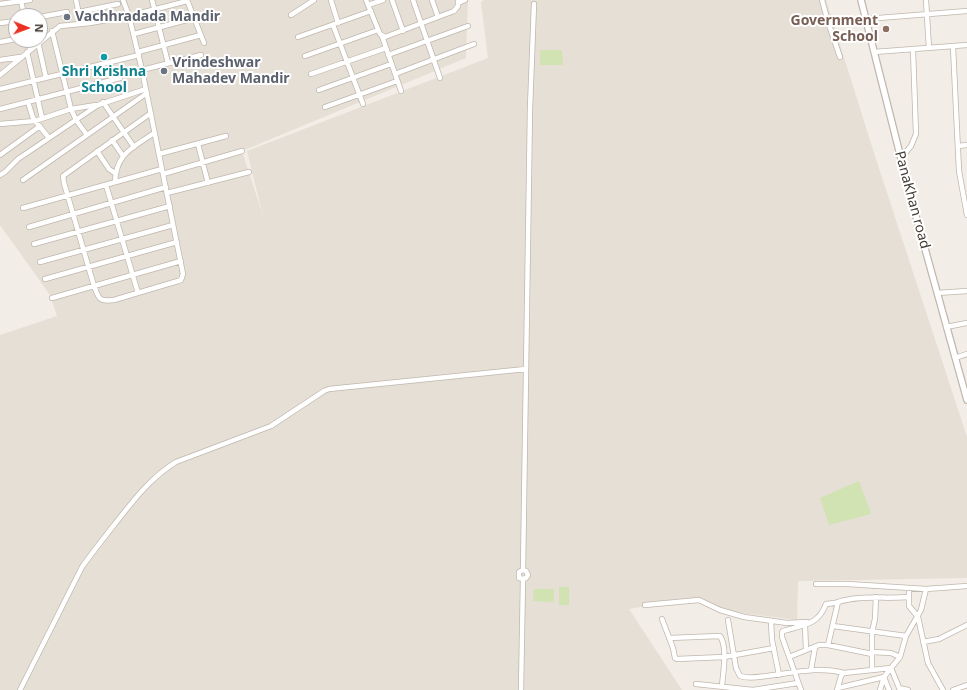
<!DOCTYPE html>
<style>
body{margin:0}
#map{position:relative;width:967px;height:690px;overflow:hidden;background:#f2ede6;font-family:"Noto Sans",sans-serif}
canvas{display:block}
.north{position:absolute;left:8px;top:8px;width:40px;height:40px;box-sizing:border-box;background:#fff;border:1px solid #b4b1af;border-radius:50%;rotate:91deg;font-size:11px;font-weight:700;line-height:16px;text-align:center;color:#443d36}
.north::after{content:'';display:block;margin:auto;width:14px;height:18px;background:#eb3124;clip-path:polygon(50% 0,100% 100%,50% 72%,0 100%)}
</style>
<div id="map">
<canvas width="967" height="690"></canvas>
<div class="north">N</div>
</div>
<script>
const ctx = document.querySelector('canvas').getContext('2d');
ctx.lineJoin = 'round';
function paint(path, color) { ctx.fillStyle = color; ctx.fill(path, 'evenodd'); }
function trace(path, color, width, dash) { ctx.strokeStyle = color; ctx.lineWidth = width; ctx.lineCap = dash ? 'butt' : 'round'; ctx.setLineDash(dash || []); ctx.stroke(path); }
function label(font, color, halo, rows, align = 'center') {
  ctx.font = font + ' "Noto Sans",sans-serif'; ctx.lineWidth = 4; ctx.setLineDash([]); ctx.textBaseline = 'middle'; ctx.strokeStyle = halo; ctx.fillStyle = color; for (const [text, x, y, turn = 0] of rows) {
    ctx.save(); ctx.translate(x, y); ctx.rotate((+turn || 0) * Math.PI / 180); ctx.textAlign = isNaN(turn) ? turn : align; if (halo) ctx.strokeText(text, 0, 0); ctx.fillText(text, 0, 0); ctx.restore();
  }
}
paint(new Path2D(`
 M0,0H468L466,58L242,151L263,216L247,151L488,58L481,2L484,0H826L874,153L967,437V578L798,581L797,620L726,611L687,599L629,609L682,690H0V335L57,316L50,295L0,225ZM16,16H40V40H16Z`), '#e5dfd5');
paint(new Path2D(`
 M540,50H562L563,65H540Z
 M859,481L871,514L829,525L820,498Z
 M559,587H569V605H559Z
 M534,589H554V602L533,601Z`), '#d1e3b2');
const minor = new Path2D(`
 M21,0L24,16
 M76,0L81,24
 M123,0L129,16L142,70L183,274L181,280L178,281L114,300C99,302 99,299 94,286L64,183L63,176L151,113
 M152,0L168,63
 M187,0L204,43
 M331,0L338,23
 M366,0L380,34L385,37L454,11L458,6V0
 M392,0L403,31
 M413,0L440,78
 M432,0L438,17
 M822,0L828,22L840,57
 M926,0L929,48
 M458,3L465,0
 M0,4L30,0
 M368,5L383,0
 M79,12L118,4
 M291,15L314,0
 M40,17L67,12
 M866,19L967,11
 M0,23L16,21
 M333,25L363,104
 M52,31L71,109L76,120L87,135
 M134,34L194,18
 M382,36L401,91
 M298,37L371,11
 M28,40L30,49
 M0,42L16,39
 M38,42L46,78
 M953,47L959,171L967,215
 M27,52L42,118
 M138,52L201,35
 M874,52L967,45
 M388,55L468,26
 M305,56L378,30
 M0,60L20,57
 M142,70L201,55
 M311,74L386,48
 M395,74L474,44
 M0,75L60,26L90,23L129,16L187,1
 M0,89L139,55
 M319,90L391,64
 M28,102L33,118L49,138
 M103,102L134,147
 M325,107L397,81
 M0,109L120,78
 M0,124L35,121L71,109L96,105
 M112,140L123,156
 M198,144L208,183
 M958,146L967,145
 M97,151L109,169L116,174
 M159,154L226,136
 M0,155L40,126
 M901,158L911,146L916,134L913,50
 M163,174L242,151
 M0,175L5,172L18,159L98,105L146,89
 M23,180L147,93
 M115,182C116,153 133,148 154,133
 M106,185L138,293
 M167,193L249,172
 M23,208L162,169
 M29,227L166,187
 M34,244L170,206
 M40,262L173,225
 M45,279L177,242
 M937,293L967,291
 M52,298L181,261
 M946,327L967,323
 M955,358L967,354
 M523,570L530,108L534,4
 M816,584H848L926,589L967,586
 M909,588V606L918,617L928,663L943,690
 M645,605L699,600L720,610L744,617L787,623L807,622
 M662,619L673,648L675,658L677,659L724,657L774,648
 M728,620L736,668L740,676C749,679 758,677 767,676C793,673 819,666 844,673
 M771,621L772,640L779,675
 M805,625L806,650
 M833,626L906,636
 M669,638L720,636C728,648 723,672 722,686
 M923,642L939,639L967,625
 M828,645L838,602
 M873,652L891,653L900,657
 M789,657L819,645H828L872,654
 M891,668L900,690
 M811,670L815,647
 M872,670V632L875,619L876,597
 M696,684L753,690L798,683
 M838,688L884,677L889,690
 M899,688L908,690
 M20,690L82,567C92,553 103,539 114,525C132,502 151,477 176,462L271,426L324,391L329,389L526,369
 M521,690L523,579L526,578L528,575L526,571L523,570L519,572V578L523,579
 M801,690L782,637V632L783,631C802,625 818,626 826,604C830,603 834,604 838,602C861,595 885,599 908,597
 M837,690L841,676L844,673L891,668L900,657L906,636L921,610L926,589
 M880,690L884,677L891,668
 M953,690L967,685`);
const tertiary = new Path2D(`
 M861,0L912,202L967,400`);
trace(minor, '#c0b7ad', 6);
trace(tertiary, '#c0b7ad', 8);
trace(minor, '#fff', 4.5);
trace(tertiary, '#fff', 5.5);
for (const [x, y, r, color] of [
 [67,17,4,"#6b7280"],
 [886,29,4,"#8d6e63"],
 [104,57,4,"#0f9aa8"],
 [164,71,4,"#6b7280"]
]) { const dot = new Path2D(); dot.arc(x, y, r, 0, 2 * Math.PI); ctx.fillStyle = color; ctx.fill(dot); trace(dot, '#fff', 1.5); }
label('bold 14px', '#5b616d', '#fff', [
 ["Vachhradada Mandir",75,17],
 ["Vrindeshwar",172,63],
 ["Mahadev Mandir",172,79]
], 'left');
label('bold 14px', '#785e54', '#fff', [
 ["Government",878,21],
 ["School",878,37]
], 'right');
label('bold 14px', '#0d838f', '#fff', [
 ["Shri Krishna",104,72],
 ["School",104,88]
]);
label('14px', '#443d36', '#fff', [
 ["PanaKhan road",912,200,75]
]);
</script>
